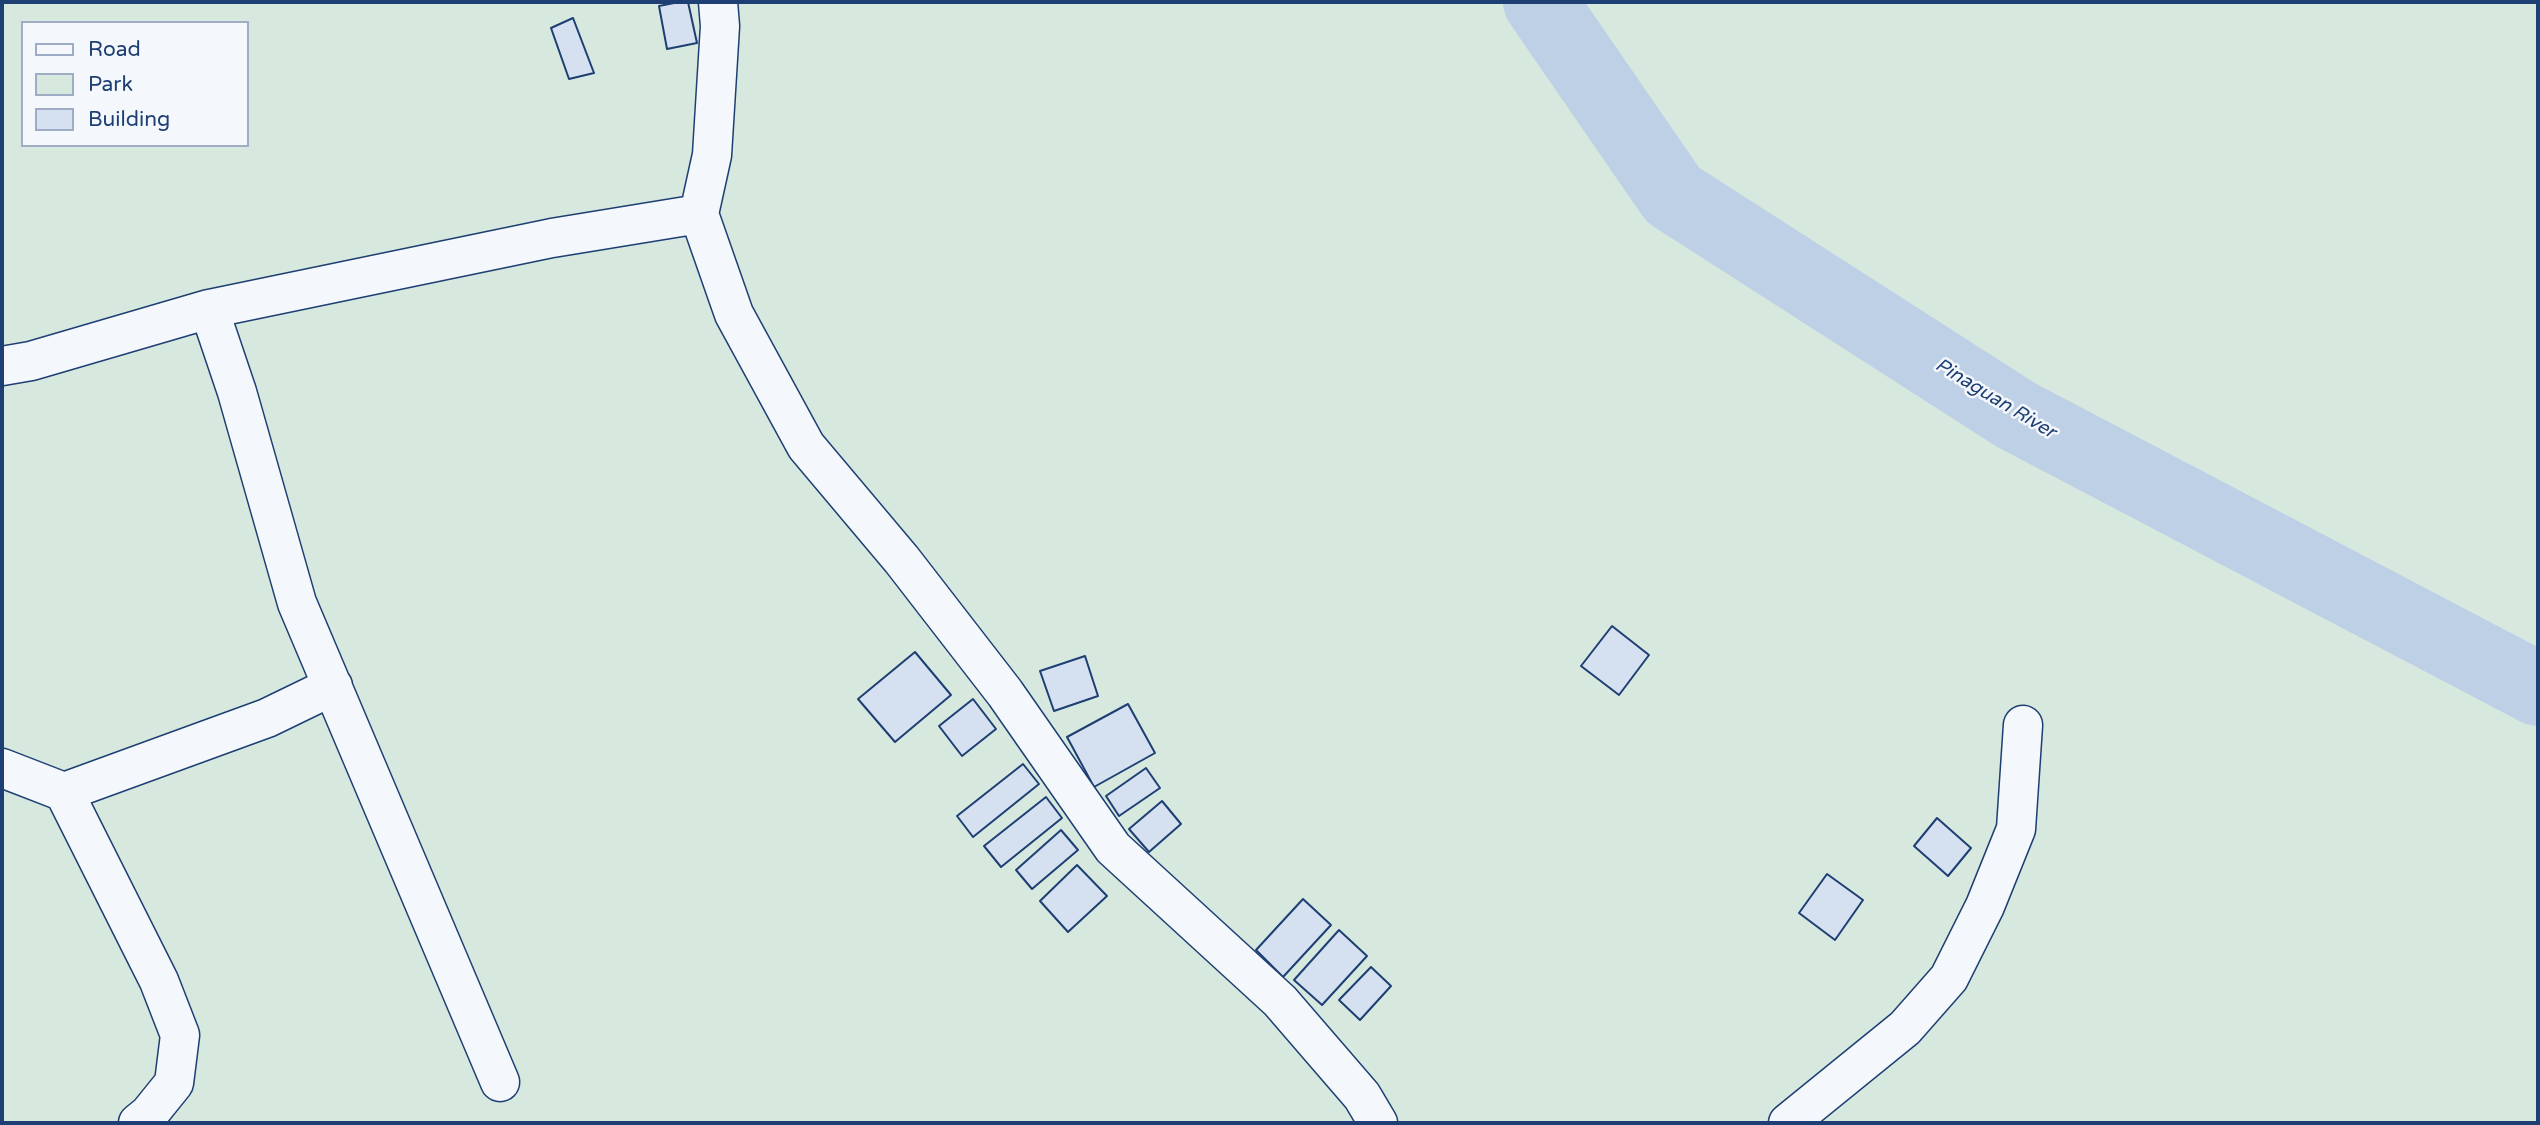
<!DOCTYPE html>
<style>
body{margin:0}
#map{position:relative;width:2540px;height:1125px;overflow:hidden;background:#f4f7fb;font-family:"Varela Round",sans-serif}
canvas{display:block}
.frame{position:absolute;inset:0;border:4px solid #1d3f73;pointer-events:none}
.legend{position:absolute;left:21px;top:21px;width:228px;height:126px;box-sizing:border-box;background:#f4f7fb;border:2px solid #9eadc5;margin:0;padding:9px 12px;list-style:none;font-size:21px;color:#1d3f73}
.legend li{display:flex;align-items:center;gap:14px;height:35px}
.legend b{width:35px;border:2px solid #9eadc5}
</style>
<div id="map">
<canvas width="2540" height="1125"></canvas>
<div class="frame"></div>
<ul class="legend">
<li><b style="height:9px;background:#f4f7fb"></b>Road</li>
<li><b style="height:19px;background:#d7e8df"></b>Park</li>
<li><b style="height:19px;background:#d5e0f0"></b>Building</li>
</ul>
</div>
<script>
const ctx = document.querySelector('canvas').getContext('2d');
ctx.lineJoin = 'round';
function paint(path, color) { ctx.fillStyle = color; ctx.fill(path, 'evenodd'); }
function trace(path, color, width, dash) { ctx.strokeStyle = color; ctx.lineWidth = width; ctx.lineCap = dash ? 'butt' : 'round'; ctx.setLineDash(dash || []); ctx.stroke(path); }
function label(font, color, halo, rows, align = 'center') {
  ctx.font = font + ' "Varela Round",sans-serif'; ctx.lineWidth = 5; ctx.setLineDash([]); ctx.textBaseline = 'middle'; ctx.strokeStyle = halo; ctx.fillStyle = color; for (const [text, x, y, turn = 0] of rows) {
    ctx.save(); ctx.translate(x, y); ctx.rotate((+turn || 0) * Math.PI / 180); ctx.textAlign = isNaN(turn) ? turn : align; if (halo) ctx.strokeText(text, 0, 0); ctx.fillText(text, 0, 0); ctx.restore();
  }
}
const green = new Path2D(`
 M2,2H2538V1123H2ZM23,23H247V145H23Z`);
paint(green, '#d7e8df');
trace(green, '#687fa3', 2);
trace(new Path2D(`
 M1540,2L1673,195L2016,415L2538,689`), '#bed0e5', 74);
const building = new Path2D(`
 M679,2H688L697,43L667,49L659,6Z
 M573,18L594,73L569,79L551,28Z
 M1612,626L1649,655L1619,695L1581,666Z
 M915,652L951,695L895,742L858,699Z
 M1085,656L1098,696L1054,711L1040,671Z
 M973,699L996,729L962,756L939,726Z
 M1128,704L1155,753L1094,787L1067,737Z
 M1023,764L1039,784L973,837L957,816Z
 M1146,768L1160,788L1119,816L1106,796Z
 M1046,797L1062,818L1001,867L984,846Z
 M1162,801L1181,824L1149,852L1129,829Z
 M1937,818L1971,848L1948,876L1914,846Z
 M1061,830L1078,850L1032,889L1016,870Z
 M1077,865L1107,896L1068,932L1040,901Z
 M1827,874L1863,900L1835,940L1799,913Z
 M1303,899L1331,925L1283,977L1256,950Z
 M1339,930L1367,956L1322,1005L1294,980Z
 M1371,967L1391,986L1360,1020L1339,1000Z`);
paint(building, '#d5e0f0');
trace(building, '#1d3f73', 2);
const minor = new Path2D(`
 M718,2L720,26L712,155L699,214L734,314L806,446L902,560L1005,693L1113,848L1280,1001L1362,1096L1378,1123
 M209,309L237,392L297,603L500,1082
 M2,366L31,361L209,309L552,238L699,214
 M2,768L64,792L159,981L180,1035L174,1083L149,1114L138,1123
 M64,792L267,718L333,686
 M1788,1123L1905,1028L1949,978L1985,906L2016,829L2023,725`);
trace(minor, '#1d3f73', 41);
trace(minor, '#f4f7fb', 38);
label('italic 19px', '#1d3f73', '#f4f7fb', [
 ["Pinaguan River",1995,399,31]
]);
</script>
